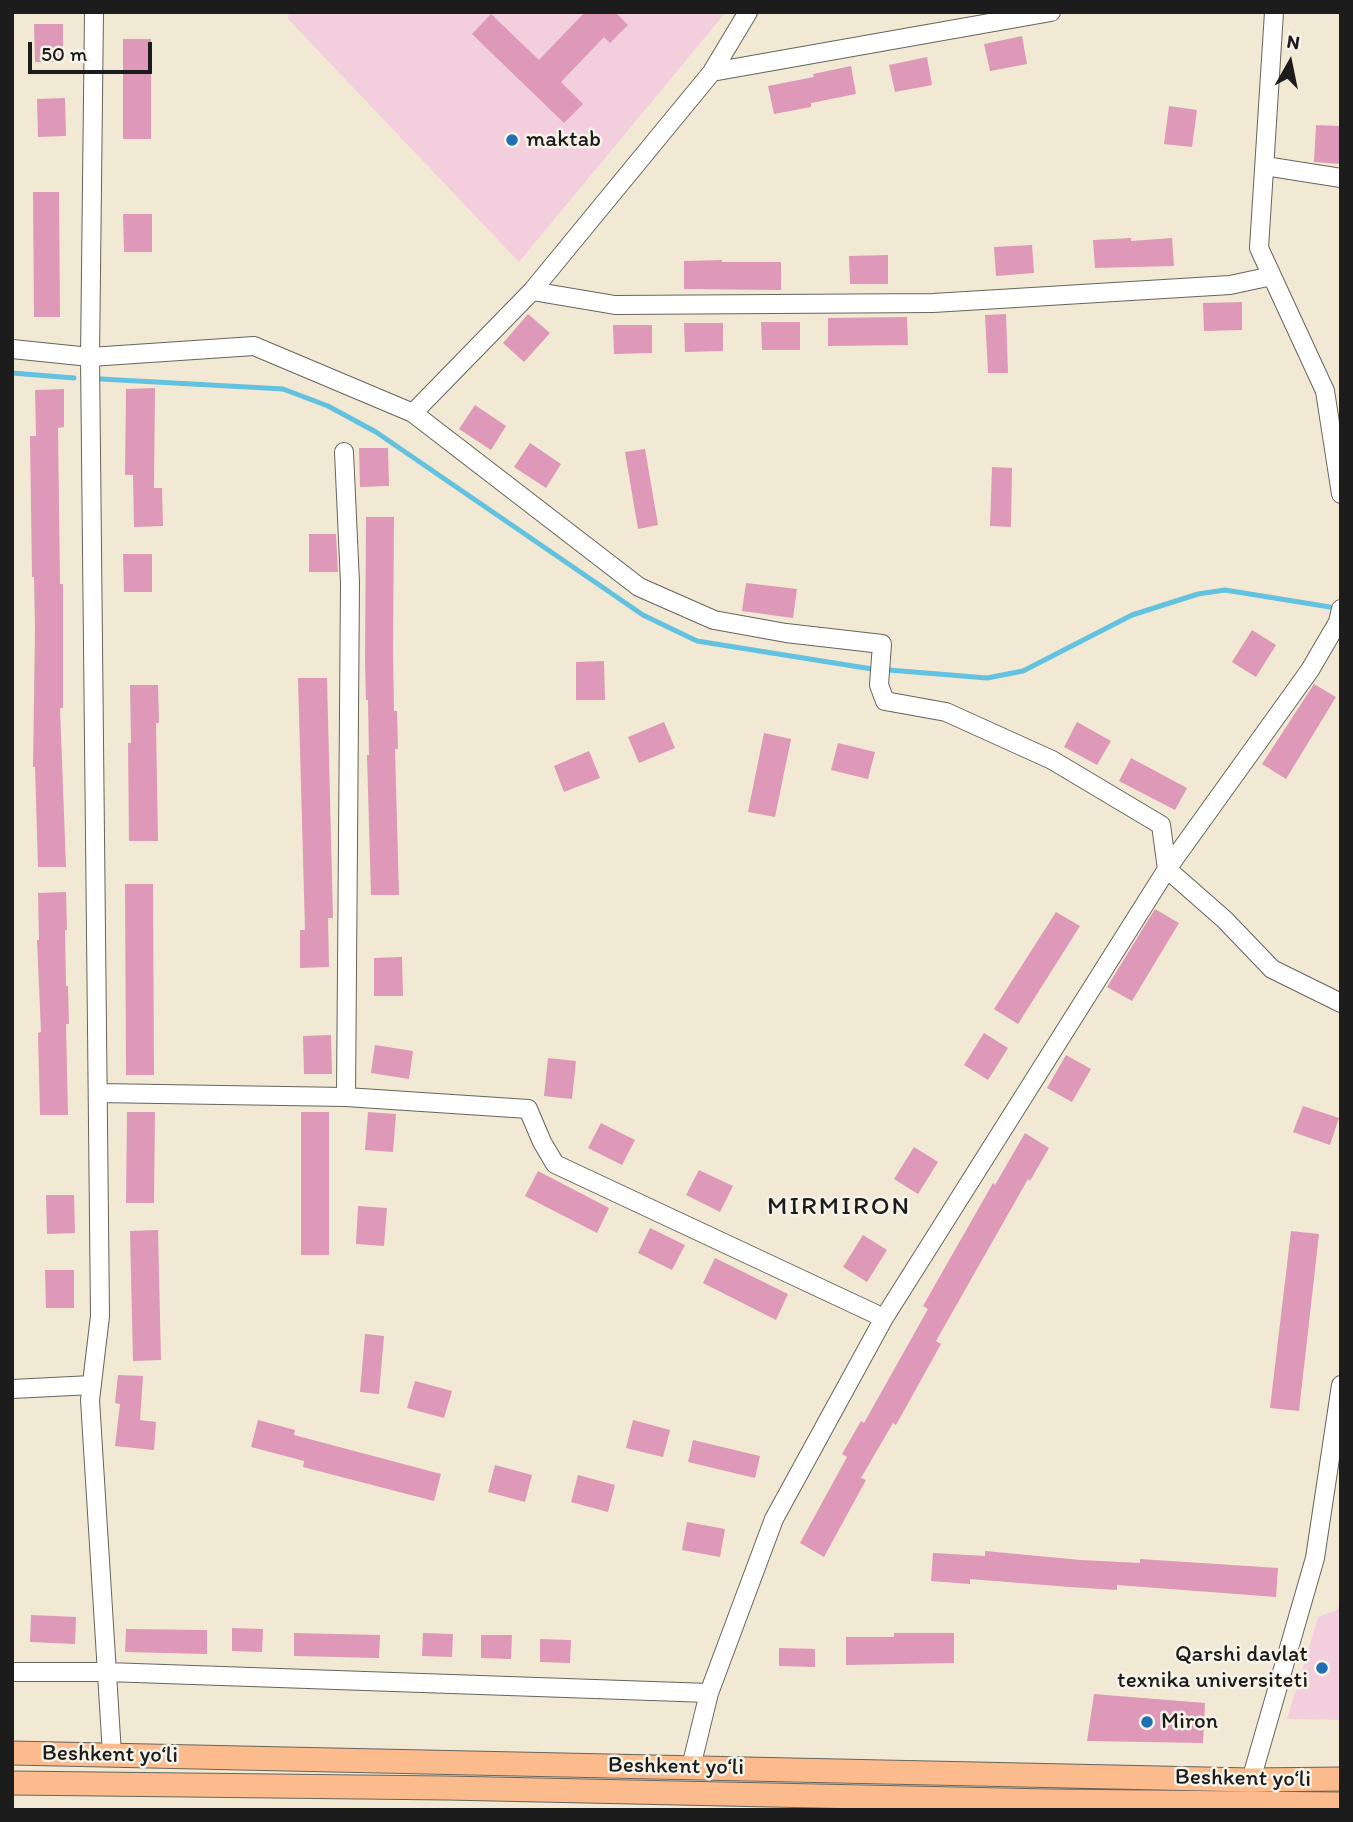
<!DOCTYPE html>
<meta charset="utf-8">
<style>
body{margin:0}
#map{position:relative;width:1353px;height:1822px;overflow:hidden;background:#f2e9d4;font-family:Itim,sans-serif}
canvas{display:block}
.frame{position:absolute;inset:0;border:14px solid #1c1c1c;pointer-events:none}
.north{position:absolute;left:1255px;top:28px;width:70px;height:70px;-webkit-text-stroke:5px #f7f3e8;paint-order:stroke;rotate:9deg;font-size:19px;font-weight:700;line-height:28px;text-align:center;color:#1c1c1c}
.north::after{content:'';display:block;margin:auto;width:24px;height:32px;background:#1c1c1c;clip-path:polygon(50% 0,100% 100%,50% 72%,0 100%)}
.scale{position:absolute;left:28px;top:42px;width:124px;height:32px;box-sizing:border-box;border:4px solid #1c1c1c;border-top:0;padding-left:9px;font-size:21px;line-height:24px;white-space:nowrap;color:#1c1c1c;-webkit-text-stroke:5px #f7f3e8;paint-order:stroke}
</style>
<div id="map">
<canvas width="1353" height="1822"></canvas>
<div class="frame"></div>
<div class="north">N</div>
<div class="scale">50 m</div>
</div>
<script>
const ctx = document.querySelector('canvas').getContext('2d');
ctx.lineJoin = 'round';
function paint(path, color) { ctx.fillStyle = color; ctx.fill(path, 'evenodd'); }
function trace(path, color, width, dash) { ctx.strokeStyle = color; ctx.lineWidth = width; ctx.lineCap = dash ? 'butt' : 'round'; ctx.setLineDash(dash || []); ctx.stroke(path); }
function label(font, color, halo, rows, align = 'center') {
  ctx.font = font + ' Itim,sans-serif'; ctx.lineWidth = 5; ctx.setLineDash([]); ctx.textBaseline = 'middle'; ctx.strokeStyle = halo; ctx.fillStyle = color; for (const [text, x, y, turn = 0] of rows) {
    ctx.save(); ctx.translate(x, y); ctx.rotate((+turn || 0) * Math.PI / 180); ctx.textAlign = isNaN(turn) ? turn : align; if (halo) ctx.strokeText(text, 0, 0); ctx.fillText(text, 0, 0); ctx.restore();
  }
}
paint(new Path2D(`
 M289,12H726L519,262L288,19Z
 M1341,1590V1720L1287,1719L1318,1617L1338,1609Z`), '#f3cfde');
trace(new Path2D(`
 M12,373L74,378
 M101,379L283,389L328,406L376,432L643,615L697,641L872,669
 M889,670L987,678L1023,671L1132,615L1198,594L1225,590L1330,607`), '#62c2e0', 5);
paint(new Path2D(`
 M585,12H615L628,25L610,43L604,37L561,82L583,104L564,123L472,34L491,14L539,60Z
 M34,24H63V62H35Z
 M1022,36L1027,64L990,71L984,44Z
 M123,39H151V139H123Z
 M927,57L932,85L895,92L889,65Z
 M851,66L856,94L811,103V107L774,114L768,86L814,77L813,74Z
 M65,98L66,136L38,137L37,99Z
 M1169,106L1197,110L1192,147L1164,144Z
 M1316,125L1341,126V164L1314,162Z
 M33,192H59L60,317H34Z
 M123,214H152V252H124Z
 M1131,238V241L1172,238L1174,266L1095,268L1093,240Z
 M1032,245L1034,273L996,276L994,247Z
 M888,255V284H850L849,256Z
 M722,260V262H781V290L684,289V261Z
 M1242,302V330L1204,331L1203,303Z
 M528,314L550,333L524,362L503,343Z
 M1006,314L1008,373H988L985,315Z
 M907,317L908,345L828,346V318Z
 M761,322H800V350H762Z
 M684,323H723V351L685,352Z
 M613,325H652V353L614,354Z
 M155,388L154,488H162L163,526L134,527L133,475H125L126,389Z
 M64,389V427L58,428L60,584H63V708H60L66,867H38L35,767H33L35,629L34,577H32L30,436H36L35,390Z
 M475,405L506,426L491,450L459,429Z
 M530,443L561,464L546,488L514,467Z
 M359,448H388L389,486L360,487Z
 M645,449L658,525L638,529L625,452Z
 M992,467L1012,468L1011,527L990,526Z
 M366,517H394L393,649L394,711H397L398,749H395L399,895H371L367,755H369L368,700H366L365,662Z
 M309,534H336L338,572H309Z
 M123,554H152V592H124Z
 M746,583L797,589L793,618L742,611Z
 M1252,630L1276,645L1256,677L1232,662Z
 M604,661L605,700H576V662Z
 M298,678H327L333,918H328L329,967L300,968V930H305Z
 M1314,684L1336,697L1286,779L1262,764Z
 M130,685H158L159,723H156L158,841H129L128,743H131Z
 M664,722L675,748L639,763L628,737Z
 M1077,722L1111,741L1097,765L1064,747Z
 M764,733L791,739L775,817L748,812Z
 M838,743L875,752L868,779L831,770Z
 M589,751L600,778L564,792L554,766Z
 M1131,758L1187,788L1175,810L1119,781Z
 M125,884H153L154,1075H126Z
 M66,892L67,930H65L66,986H68L69,1024H66L68,1115H40L38,1033L41,1032L37,940H39L38,893Z
 M1155,909L1179,923L1132,1001L1107,987Z
 M1056,912L1080,926L1018,1024L994,1009Z
 M402,957L403,996H374V958Z
 M984,1033L1008,1048L988,1080L964,1065Z
 M331,1035L332,1074H304L303,1036Z
 M375,1045L413,1051L409,1079L371,1073Z
 M1066,1055L1091,1069L1072,1102L1047,1088Z
 M548,1058L576,1061L572,1099L544,1096Z
 M1303,1106L1339,1118L1330,1145L1293,1132Z
 M127,1112H155L154,1203H126Z
 M301,1112H329V1255H301Z
 M368,1112L396,1114L393,1152L365,1150Z
 M601,1123L635,1140L622,1165L588,1148Z
 M1025,1133L1049,1148L1030,1181L1028,1179L936,1341L941,1344L896,1425L893,1423L861,1478L866,1480L824,1557L800,1543L847,1457L842,1454L861,1421L864,1423L928,1309L923,1306L993,1183L995,1185Z
 M914,1147L938,1162L918,1194L894,1179Z
 M699,1170L733,1186L720,1212L686,1195Z
 M538,1171L609,1208L597,1233L525,1196Z
 M46,1195H74L75,1233L47,1234Z
 M358,1206L387,1208L384,1246L356,1244Z
 M650,1228L685,1245L672,1270L638,1253Z
 M158,1230L161,1360L133,1361L130,1231Z
 M1291,1231L1319,1234L1299,1411L1270,1408Z
 M863,1235L887,1250L867,1282L843,1267Z
 M715,1258L788,1294L776,1320L703,1283Z
 M45,1270H74V1308H46Z
 M365,1334L384,1336L379,1394L360,1392Z
 M118,1375L143,1376L140,1420L156,1422L154,1450L115,1446L120,1404L115,1403Z
 M415,1381L452,1391L444,1418L407,1408Z
 M258,1420L295,1430L294,1435L441,1474L434,1501L303,1467L304,1461L251,1447Z
 M633,1420L670,1430L663,1457L626,1448Z
 M693,1440L760,1456L755,1478L688,1462Z
 M495,1465L532,1475L525,1502L488,1492Z
 M578,1475L615,1485L608,1512L571,1502Z
 M687,1522L725,1529L720,1557L682,1550Z
 M985,1551L1081,1560L1140,1563V1559L1278,1568L1276,1597L1117,1585V1590L1070,1587L970,1579V1584L931,1581L933,1553L985,1556Z
 M31,1615L76,1617L75,1644L30,1642Z
 M232,1628L263,1629L262,1652L232,1651Z
 M126,1629L207,1630V1654L125,1652Z
 M294,1633L380,1635L379,1658L294,1656Z
 M423,1633L453,1634L452,1657L422,1656Z
 M894,1633H954V1663L846,1665V1637H894Z
 M481,1635H512L511,1659L481,1658Z
 M540,1639L571,1640L570,1663L540,1662Z
 M779,1648L815,1649V1667L779,1666Z
 M1094,1694L1205,1703L1203,1743L1087,1741Z`), '#dd99b7');
const minor = new Path2D(`
 M94,12L90,357L100,1316L90,1400L112,1754
 M1274,12L1259,248L1325,391L1341,494
 M712,72L1051,12
 M1265,166L1341,178
 M532,291L615,305L933,303L1230,285L1272,276
 M12,349L90,357L254,346L413,413L639,587L714,620L786,633L882,644L879,685L885,701L946,712L1052,760L1161,825L1167,869L1225,920L1272,969L1341,1003
 M413,413L532,291L712,72L748,12
 M344,452L350,583L346,1097
 M98,1093L346,1097L528,1109L542,1142L555,1164L884,1318
 M12,1389L92,1385
 M12,1672H107L709,1693
 M691,1767L709,1693L774,1519L884,1318L1167,869L1310,670L1338,622L1341,609
 M1251,1780L1315,1558L1341,1385`);
const major = new Path2D(`
 M12,1753L1251,1780L1341,1779
 M12,1783L447,1788L1049,1801L1341,1804`);
trace(minor, '#67645c', 20);
trace(major, '#67645c', 25);
trace(minor, '#fff', 18);
trace(major, '#fbbb8d', 23);
for (const [x, y, r, color] of [
 [512,140,7,"#1f6fb2"],
 [1322,1668,7,"#1f6fb2"],
 [1147,1722,7,"#1f6fb2"]
]) { const dot = new Path2D(); dot.arc(x, y, r, 0, 2 * Math.PI); ctx.fillStyle = color; ctx.fill(dot); trace(dot, '#f7f3e8', 2.5); }
label('23px', '#1c1c1c', '#f7f3e8', [
 ["maktab",526,140],
 ["Qarshi davlat",1308,1655,"right"],
 ["texnika universiteti",1308,1681,"right"],
 ["Miron",1161,1722]
], 'left');
label('23px', '#1c1c1c', '#f7f3e8', [
 ["Beshkent yoʻli",110,1755,1],
 ["Beshkent yoʻli",676,1767,1],
 ["Beshkent yoʻli",1243,1779,1]
]);
ctx.letterSpacing = '2px';
label('26px', '#1c1c1c', '#f7f3e8', [
 ["MIRMIRON",839,1207]
]);
ctx.letterSpacing = '0px';
</script>
